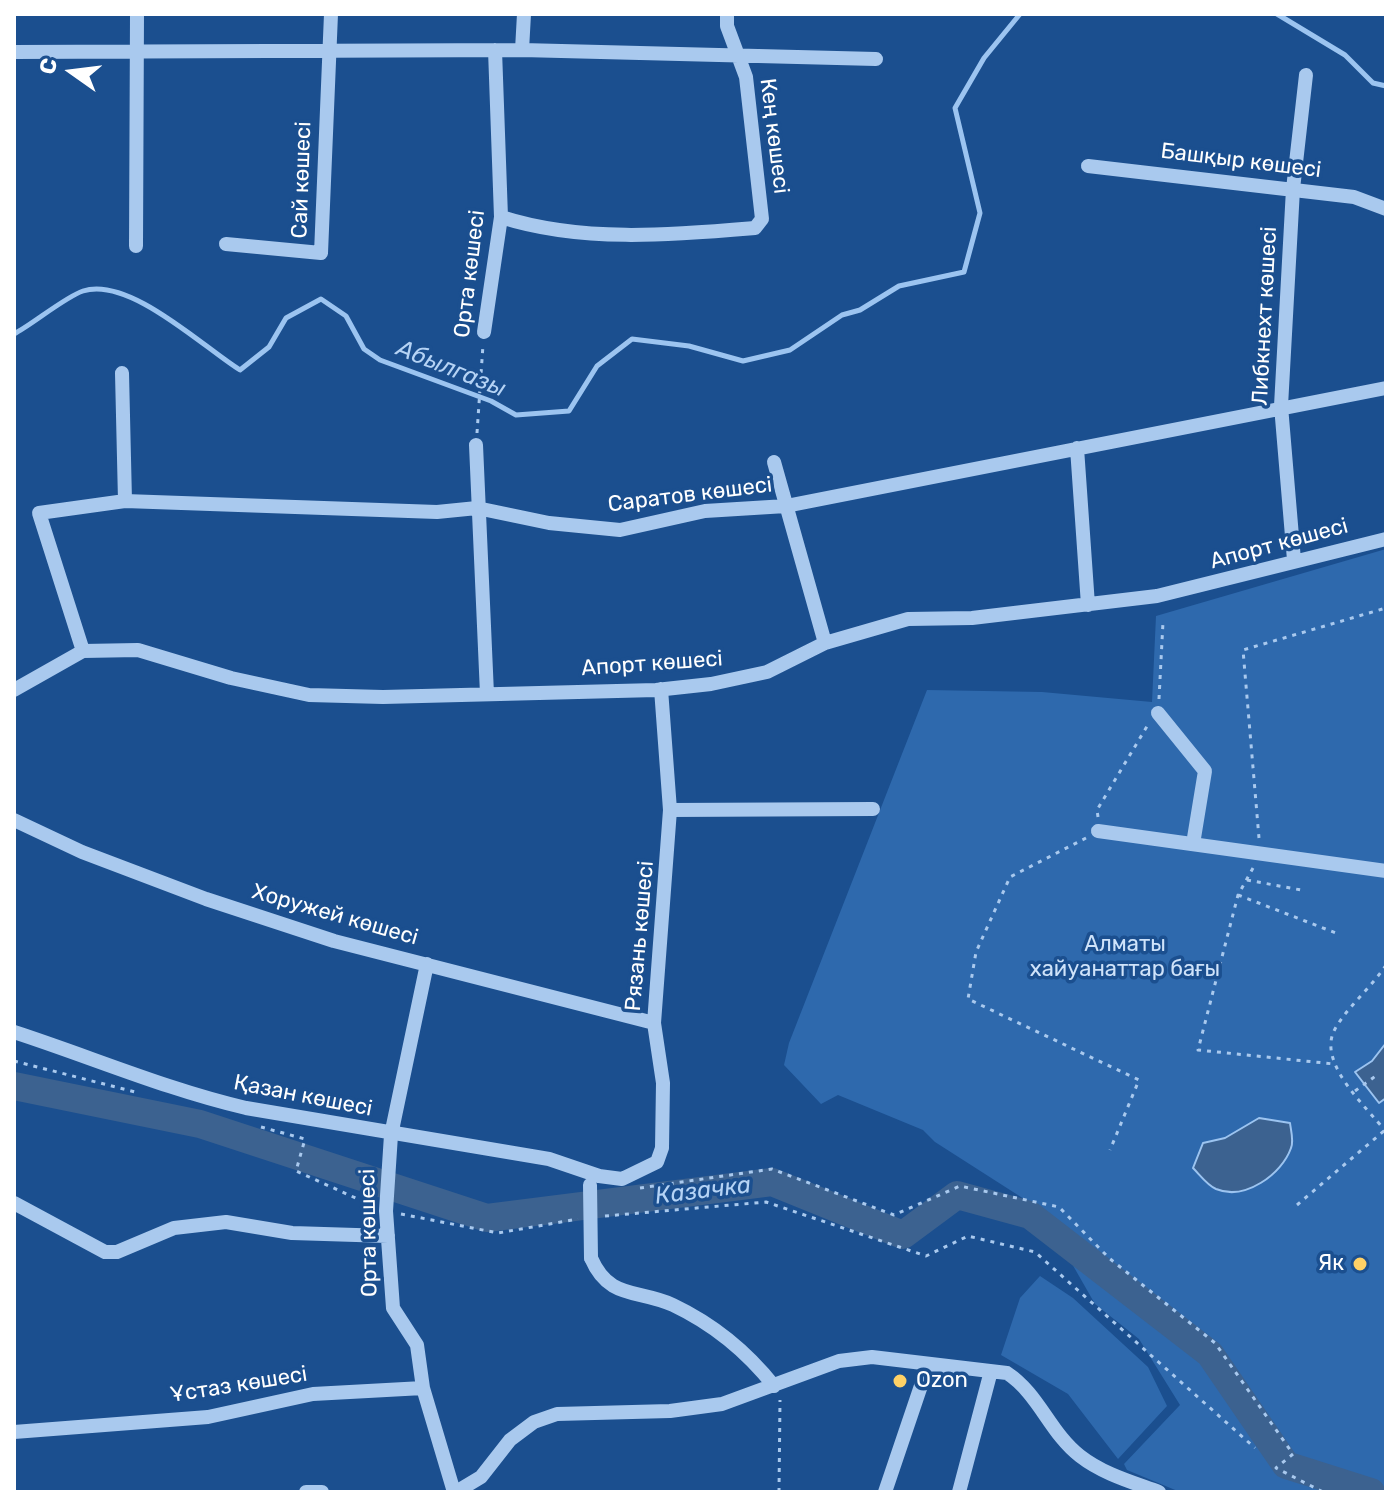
<!DOCTYPE html>
<meta charset="utf-8">
<style>
body{margin:0}
#map{position:relative;width:1400px;height:1506px;overflow:hidden;background:#1b4f8f;font-family:Rubik,sans-serif}
canvas{display:block}
.frame{position:absolute;inset:0;border:16px solid #fff;pointer-events:none}
.north{position:absolute;left:32px;top:32px;width:80px;height:80px;-webkit-text-stroke:6px #1b4f8f;paint-order:stroke;rotate:284deg;font-size:22px;font-weight:700;line-height:32px;text-align:center;color:#fff}
.north::after{content:'';display:block;margin:auto;width:28px;height:36px;background:#fff;clip-path:polygon(50% 0,100% 100%,50% 72%,0 100%)}
</style>
<div id="map">
<canvas width="1400" height="1506"></canvas>
<div class="frame"></div>
<div class="north">С</div>
</div>
<script>
const ctx = document.querySelector('canvas').getContext('2d');
ctx.lineJoin = 'round';
function paint(path, color) { ctx.fillStyle = color; ctx.fill(path, 'evenodd'); }
function trace(path, color, width, dash) { ctx.strokeStyle = color; ctx.lineWidth = width; ctx.lineCap = dash ? 'butt' : 'round'; ctx.setLineDash(dash || []); ctx.stroke(path); }
function label(font, color, halo, rows, align = 'center') {
  ctx.font = font + ' Rubik,sans-serif'; ctx.lineWidth = 7; ctx.setLineDash([]); ctx.textBaseline = 'middle'; ctx.strokeStyle = halo; ctx.fillStyle = color; for (const [text, x, y, turn = 0] of rows) {
    ctx.save(); ctx.translate(x, y); ctx.rotate((+turn || 0) * Math.PI / 180); ctx.textAlign = isNaN(turn) ? turn : align; if (halo) ctx.strokeText(text, 0, 0); ctx.fillText(text, 0, 0); ctx.restore();
  }
}
paint(new Path2D(`
 M1386,549V1492H1180L1127,1470L1124,1464L1180,1405L1139,1339L1095,1304L1059,1241L1060,1222L935,1142L923,1130L838,1095L821,1104L784,1065L789,1043L927,690L1042,692L1152,702L1156,616Z
 M1040,1276L1073,1298L1148,1367L1167,1406L1118,1459L1068,1394L1001,1355L1020,1298Z`), '#2e69ad');
const water = new Path2D(`
 M1386,1043V1098L1379,1103L1355,1072L1372,1061Z
 M1259,1118L1290,1123C1291,1131 1294,1141 1291,1148C1282,1174 1245,1201 1216,1189C1207,1185 1200,1175 1193,1168L1203,1143L1225,1138Z`);
paint(water, '#3c6290');
trace(water, '#9cc4f0', 2);
trace(new Path2D(`
 M1277,14L1345,55L1373,83L1386,86
 M14,334C33,324 65,297 83,291C129,276 203,347 240,370L269,347L286,318L321,299L346,316L364,349L380,360L491,401L516,415L569,411L597,366L632,339L689,346L743,361L790,350L842,315L860,310L899,286L964,272L980,213L955,108L984,58L1020,14`), '#9cc4f0', 5);
trace(new Path2D(`
 M14,1086L200,1124L487,1218L772,1182L903,1235L957,1195L1030,1215L1210,1354L1286,1465L1371,1492`), '#3c6290', 28);
trace(new Path2D(`
 M477,433L483,345
 M1159,699L1163,622
 M1098,817L1097,810L1149,723
 M1086,838L1010,877L976,952L968,999L1139,1080L1110,1150
 M1259,838L1243,650L1386,608
 M1253,868L1238,895L1198,1050L1334,1064
 M1247,880L1301,890
 M1238,895L1336,933
 M1386,965C1371,988 1348,1006 1335,1029C1316,1063 1367,1107 1386,1132
 M14,1061L139,1093
 M1355,1091L1377,1075
 M261,1127L305,1139L296,1171L371,1205
 M640,1188L772,1169L894,1215L960,1186L1059,1207L1109,1258L1215,1343L1293,1454L1276,1468L1323,1492
 M1297,1205L1385,1130
 M401,1214L498,1233L578,1219
 M605,1216L766,1202L926,1256L968,1236L1035,1252L1255,1448
 M779,1492L780,1400`), '#a9c9ee', 3, [4, 6]);
trace(new Path2D(`
 M522,50L524,14
 M14,52L522,50L876,59
 M1088,166L1354,197L1386,209
 M501,217C582,243 672,235 755,228L762,219L746,77L727,26V14
 M226,244L321,253L331,14
 M136,246L137,14
 M484,332L501,217L495,50
 M122,373L125,501
 M476,445L487,694
 M1077,448L1088,605
 M774,462L825,643
 M1294,560L1281,406L1293,189L1306,75
 M83,651L39,513L125,501L437,512L477,508L549,523L620,530L705,511L786,506L1386,388
 M14,690L83,651L138,650L231,678L309,695L383,697L656,690L711,684L767,672L825,643L908,619L972,618L1157,596L1386,539
 M1158,713L1205,771L1193,844
 M670,810L873,809
 M14,820L82,852L206,899L334,941L654,1023
 M1098,831L1386,871
 M427,964L391,1135L386,1211L393,1308L417,1345L423,1388L454,1492
 M14,1032C91,1057 168,1090 246,1108L549,1159L599,1176L622,1179L657,1162L662,1148L663,1083L654,1023L670,810L661,689
 M14,1203L105,1252H117L174,1228L226,1222L292,1233L388,1236
 M591,1258C609,1300 638,1289 673,1305C713,1324 747,1352 774,1386
 M14,1432L208,1417L313,1394L423,1388
 M306,1492H322
 M456,1492L481,1477L510,1440L534,1422L557,1414L670,1411L722,1404L839,1361L872,1357L1007,1373C1039,1394 1050,1433 1080,1456C1103,1474 1132,1482 1159,1492
 M885,1492L927,1368L940,1370
 M959,1492L991,1371`), '#a9c9ee', 14);
trace(new Path2D(`
 M590,1185L591,1258`), '#a9c9ee', 14);
for (const [x, y, r, color] of [
 [1360,1264,8,"#ffd166"],
 [900,1381,8,"#ffd166"]
]) { const dot = new Path2D(); dot.arc(x, y, r, 0, 2 * Math.PI); ctx.fillStyle = color; ctx.fill(dot); trace(dot, '#1b4f8f', 3); }
label('22px', '#fff', '#1b4f8f', [
 ["Кең көшесі",774,136,83],
 ["Башқыр көшесі",1241,161,7],
 ["Сай көшесі",302,180,-88],
 ["Орта көшесі",470,274,-83],
 ["Либкнехт көшесі",1265,316,-87],
 ["Саратов көшесі",690,495,-7],
 ["Апорт көшесі",1279,544,-15],
 ["Апорт көшесі",652,664,-4],
 ["Хоружей көшесі",335,915,16],
 ["Рязань көшесі",640,936,-85],
 ["Қазан көшесі",303,1096,11],
 ["Орта көшесі",369,1233,-91],
 ["Ұстаз көшесі",239,1385,-9]
]);
label('22px', '#cfe3fa', '#1b4f8f', [
 ["Алматы",1125,945],
 ["хайуанаттар бағы",1125,970]
]);
label('22px', '#fff', '#1b4f8f', [
 ["Як",1344,1264],
 ["Ozon",916,1381,"left"]
], 'right');
label('italic 24px', '#b5d3f5', '#1b4f8f', [
 ["Абылгазы",451,369,22],
 ["Казачка",703,1191,-7]
]);
</script>
